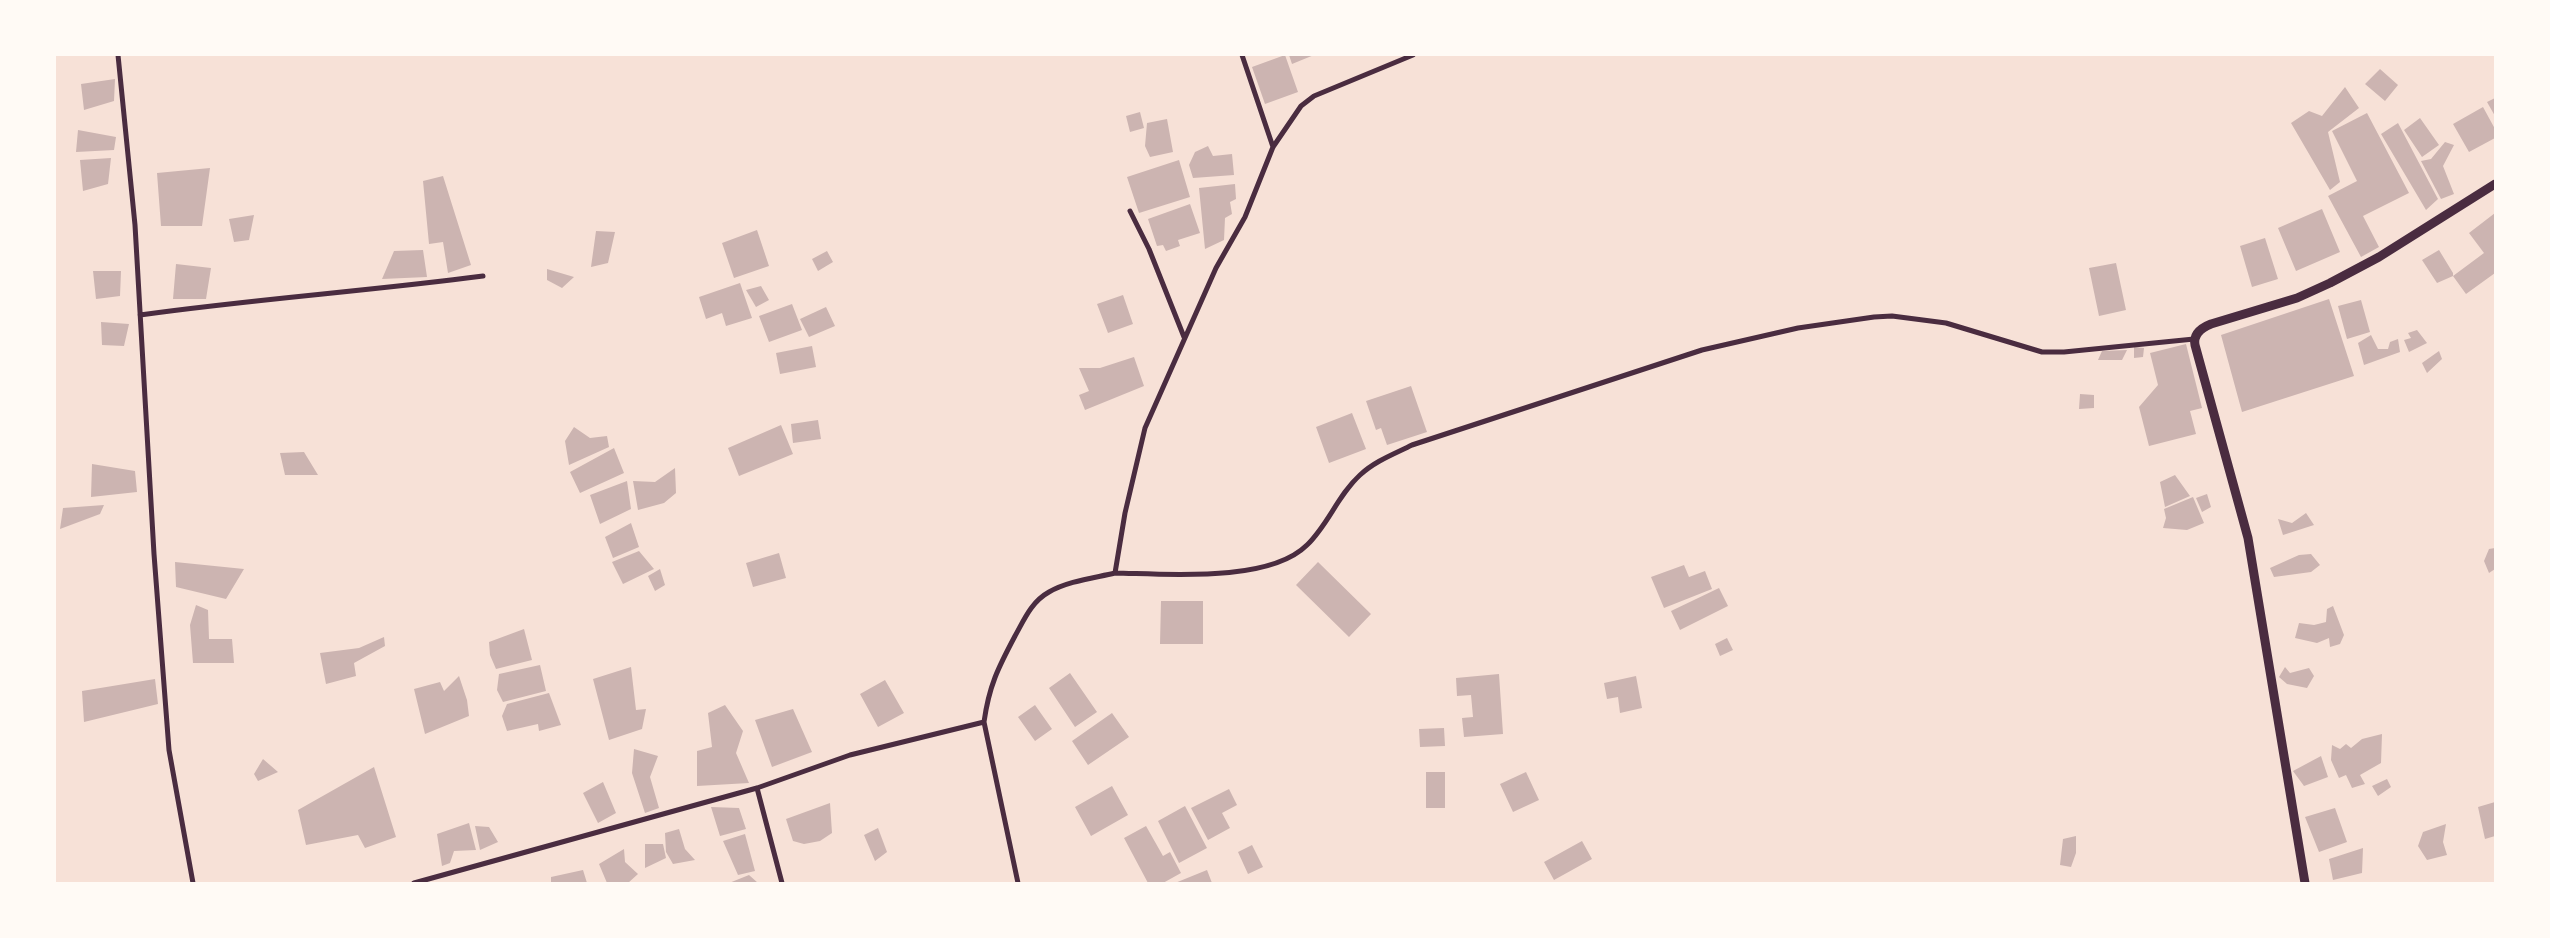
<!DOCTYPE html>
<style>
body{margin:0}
#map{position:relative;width:2550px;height:938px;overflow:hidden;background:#f7e1d7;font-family:"Noto Sans",sans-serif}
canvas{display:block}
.frame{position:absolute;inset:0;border:56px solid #fffaf5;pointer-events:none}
</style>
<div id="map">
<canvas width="2550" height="938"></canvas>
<div class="frame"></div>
</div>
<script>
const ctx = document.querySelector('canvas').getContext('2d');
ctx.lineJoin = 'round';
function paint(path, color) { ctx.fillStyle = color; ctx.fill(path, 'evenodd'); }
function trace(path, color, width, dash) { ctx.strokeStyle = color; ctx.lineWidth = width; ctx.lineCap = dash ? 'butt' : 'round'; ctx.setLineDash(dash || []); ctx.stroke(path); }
paint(new Path2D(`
 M1285,55L1298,92L1265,104L1252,67Z
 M1289,55H1314L1292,64Z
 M2380,69L2398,85L2385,101L2365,84Z
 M115,79L114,101L84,110L81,84Z
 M2345,87L2359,108L2328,132L2340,182L2330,190L2291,123L2309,111L2322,116Z
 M2495,98V116L2487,102Z
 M2483,107L2495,129V138L2469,152L2453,124Z
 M1140,112L1144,128L1130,132L1126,116Z
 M2367,113L2409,193L2363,216L2379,247L2361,257L2328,196L2357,181L2332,131Z
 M2420,118L2439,145L2422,157L2404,130Z
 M1167,119L1173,152L1150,157L1145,146L1147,123Z
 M2398,123L2438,199L2426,210L2381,134Z
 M78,130L116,137L114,150L76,152Z
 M2445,142L2454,145L2443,166L2454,194L2441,199L2421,161L2431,159Z
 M1208,146L1213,156L1232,154L1234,175L1193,178L1189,165L1195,152Z
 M111,158L108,184L83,191L80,160Z
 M1179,160L1190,197L1139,213L1127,177Z
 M210,168L202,226H161L157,173Z
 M443,176L471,265L448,273L443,242L429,244L423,181Z
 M1235,184L1236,199L1230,202L1232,214L1225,218L1224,240L1205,249L1199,188Z
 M1190,204L1200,233L1178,240L1180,246L1166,251L1163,245L1157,246L1148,219Z
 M2322,209L2340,252L2296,271L2278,228Z
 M2495,213V273L2466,294L2453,276L2484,253L2469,233Z
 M254,215L249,240L234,242L229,219Z
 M757,230L769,266L734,278L722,243Z
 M596,231L615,232L608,263L591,267Z
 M2265,238L2278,279L2252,287L2240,246Z
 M423,250L427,277L382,279L394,251Z
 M2439,250L2453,273V276L2437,283L2422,260Z
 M827,251L833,262L818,271L812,259Z
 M2116,263L2126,310L2099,316L2089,268Z
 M176,264L211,268L206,299H173Z
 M547,269L574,277L562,288L547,280Z
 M93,271H121L120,296L96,299Z
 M740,283L752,318L726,326L722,313L706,319L699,297Z
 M761,286L769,300L756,307L746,290Z
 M1123,295L1133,324L1108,333L1097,304Z
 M2329,299L2354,376L2242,412L2221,335Z
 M2361,300L2370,332L2347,339L2338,306Z
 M792,304L802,330L769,342L759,316Z
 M826,307L835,326L809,337L800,319Z
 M101,322L129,324L124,346L102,345Z
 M2417,330L2427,343L2409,352L2404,340L2411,338L2408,333Z
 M2371,335L2378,349H2388L2390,342L2398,339L2400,352L2364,365L2358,343Z
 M2186,344L2202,408L2190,411L2196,434L2149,446L2139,407L2158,385L2150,353Z
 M812,346L816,367L780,374L776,353Z
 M2134,347L2144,348L2143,357L2134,358Z
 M2127,350L2122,360H2098L2102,351Z
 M2439,351L2442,359L2427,373L2422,363Z
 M1134,357L1144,386L1085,410L1079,395L1089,391L1079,368H1100Z
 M1411,386L1427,432L1387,445L1381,428L1376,430L1366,401Z
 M2080,394L2094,395V408L2079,409Z
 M1352,413L1366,449L1329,463L1316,427Z
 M818,420L821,439L793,443L791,424Z
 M781,425L793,454L739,476L728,448Z
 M574,427L590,438L607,436L609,447L569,465L565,441Z
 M614,448L624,473L580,493L570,472Z
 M304,452L318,475H285L280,453Z
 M92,464L135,471L137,492L91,497Z
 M675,468L676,493L664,503L638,510L633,481L655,482Z
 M2175,475L2190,496L2165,507L2160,482Z
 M627,481L631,509L600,524L590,495Z
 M2207,494L2211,507L2202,512L2196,498Z
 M2193,497L2204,523L2187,530L2163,528L2166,518L2164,509Z
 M104,505L100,514L60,529L63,508Z
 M2306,513L2314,525L2283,535L2278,519L2292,523Z
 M631,523L639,547L613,558L605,537Z
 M2495,548V569L2489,573L2484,561L2489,549Z
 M639,551L654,569L623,584L612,562Z
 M779,553L786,578L753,587L746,563Z
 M2311,554L2320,565L2311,572L2274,577L2270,568L2299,555Z
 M175,562L244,569L226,599L176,587Z
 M1318,562L1371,614L1349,637L1296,585Z
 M1684,565L1689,577L1705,571L1712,589L1664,608L1651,577Z
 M660,569L665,585L655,591L648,576Z
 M1719,588L1728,606L1680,630L1671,611Z
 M1161,601H1203V644H1160Z
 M196,605L208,610L209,639H232L234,663H193L190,625Z
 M2333,606L2344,635L2340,644L2330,647L2329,638L2317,643L2295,638L2299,623L2314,625L2326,622L2327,609Z
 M524,629L532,660L496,669L490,655L489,642Z
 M384,637L385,646L354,663L356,676L326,684L320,653L359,648Z
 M1727,638L1733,650L1720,656L1715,644Z
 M540,665L546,691L503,702L497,690L499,674Z
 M631,667L636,710L646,709L642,729L609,740L593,679Z
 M2285,667L2290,673L2309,668L2314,676L2307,688L2287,684L2279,677Z
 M1070,673L1097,712L1075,727L1049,688Z
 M1499,674L1503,734L1464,737L1462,718L1473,717L1471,695L1457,696L1456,678Z
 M459,676L467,700L469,716L425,734L414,689L440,682L444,691Z
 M1636,676L1642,708L1620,713L1618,697L1607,699L1604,683Z
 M155,679L158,704L84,722L82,691Z
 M885,680L904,713L878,727L860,694Z
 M549,693L561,725L539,731L538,724L507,731L502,716L507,704Z
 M725,705L743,731L736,753L749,783L697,786V751L712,747L708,713Z
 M1035,705L1052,729L1035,741L1018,717Z
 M793,709L812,752L772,767L755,720Z
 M1112,713L1129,737L1088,765L1072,741Z
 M1444,728L1445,746L1420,747L1419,729Z
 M2382,734L2381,763L2360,775L2365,784L2352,788L2346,775L2339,778L2331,760L2332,745L2340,749L2346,744L2351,748L2362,739Z
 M634,749L658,756L650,777L659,808L645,813L632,773Z
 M2321,756L2328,777L2304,786L2293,771Z
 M263,759L278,772L258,781L254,774Z
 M374,767L396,837L365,848L358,835L306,845L298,810Z
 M1426,772H1445V808H1426Z
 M1526,772L1539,800L1513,812L1500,784Z
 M2387,779L2391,787L2378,796L2372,786Z
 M603,782L616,813L598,823L583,793Z
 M1112,786L1128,815L1091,836L1075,807Z
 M1229,789L1237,805L1222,813L1230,828L1208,840L1191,808Z
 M2495,802V836L2485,839L2478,807Z
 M830,803L832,833L820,841L804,844L793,841L786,819Z
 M1185,806L1207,848L1179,863L1158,821Z
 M711,807L739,808L746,829L720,836Z
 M2335,808L2347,842L2319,852L2305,817Z
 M469,823L476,850L454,851L450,863L442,866L437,834Z
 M2446,824L2443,842L2447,855L2427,860L2418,846L2423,832Z
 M475,826L489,827L498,842L480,850Z
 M1146,826L1163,856L1170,852L1181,873L1163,883H1148L1124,838Z
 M878,828L887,852L875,861L864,835Z
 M679,829L685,849L695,860L673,864L666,852L665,833Z
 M745,834L755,871L738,875L723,841Z
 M2076,836V853L2071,867L2060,865L2063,839Z
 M1582,841L1592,859L1554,880L1544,862Z
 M645,844H663L666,858L645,868Z
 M1252,845L1263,867L1248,874L1238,852Z
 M2363,848L2362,873L2333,880L2329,859Z
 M624,849L625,862L638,874L628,883H607L599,864Z
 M583,870L587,883H551V877Z
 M1207,870L1212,883H1175Z
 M749,875L758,883H729Z`), '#ccb4b1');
trace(new Path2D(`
 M118,55L135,225L154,554L169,750L193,883
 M1242,55L1273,147
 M1130,211L1149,249L1184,337
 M140,315C254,299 369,291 483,276
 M1115,573C1166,574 1269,583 1307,545C1328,525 1338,495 1360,475C1375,461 1394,454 1412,445L1702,350L1798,328L1874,317L1892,316L1946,323L2042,352H2064L2194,339
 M757,788L782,883
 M414,883L757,788L850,755L984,722
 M1018,883L984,722C989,686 998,668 1015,636C1024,620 1031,602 1049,592C1068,581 1094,578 1115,573L1125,513L1145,428L1216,268L1245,217L1273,147L1301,106L1314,96L1413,55`), '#4a2c40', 5);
trace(new Path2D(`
 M2305,883L2248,538L2195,345C2193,334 2201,328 2211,324L2297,298L2330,283L2379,257L2495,184`), '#4a2c40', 9);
</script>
